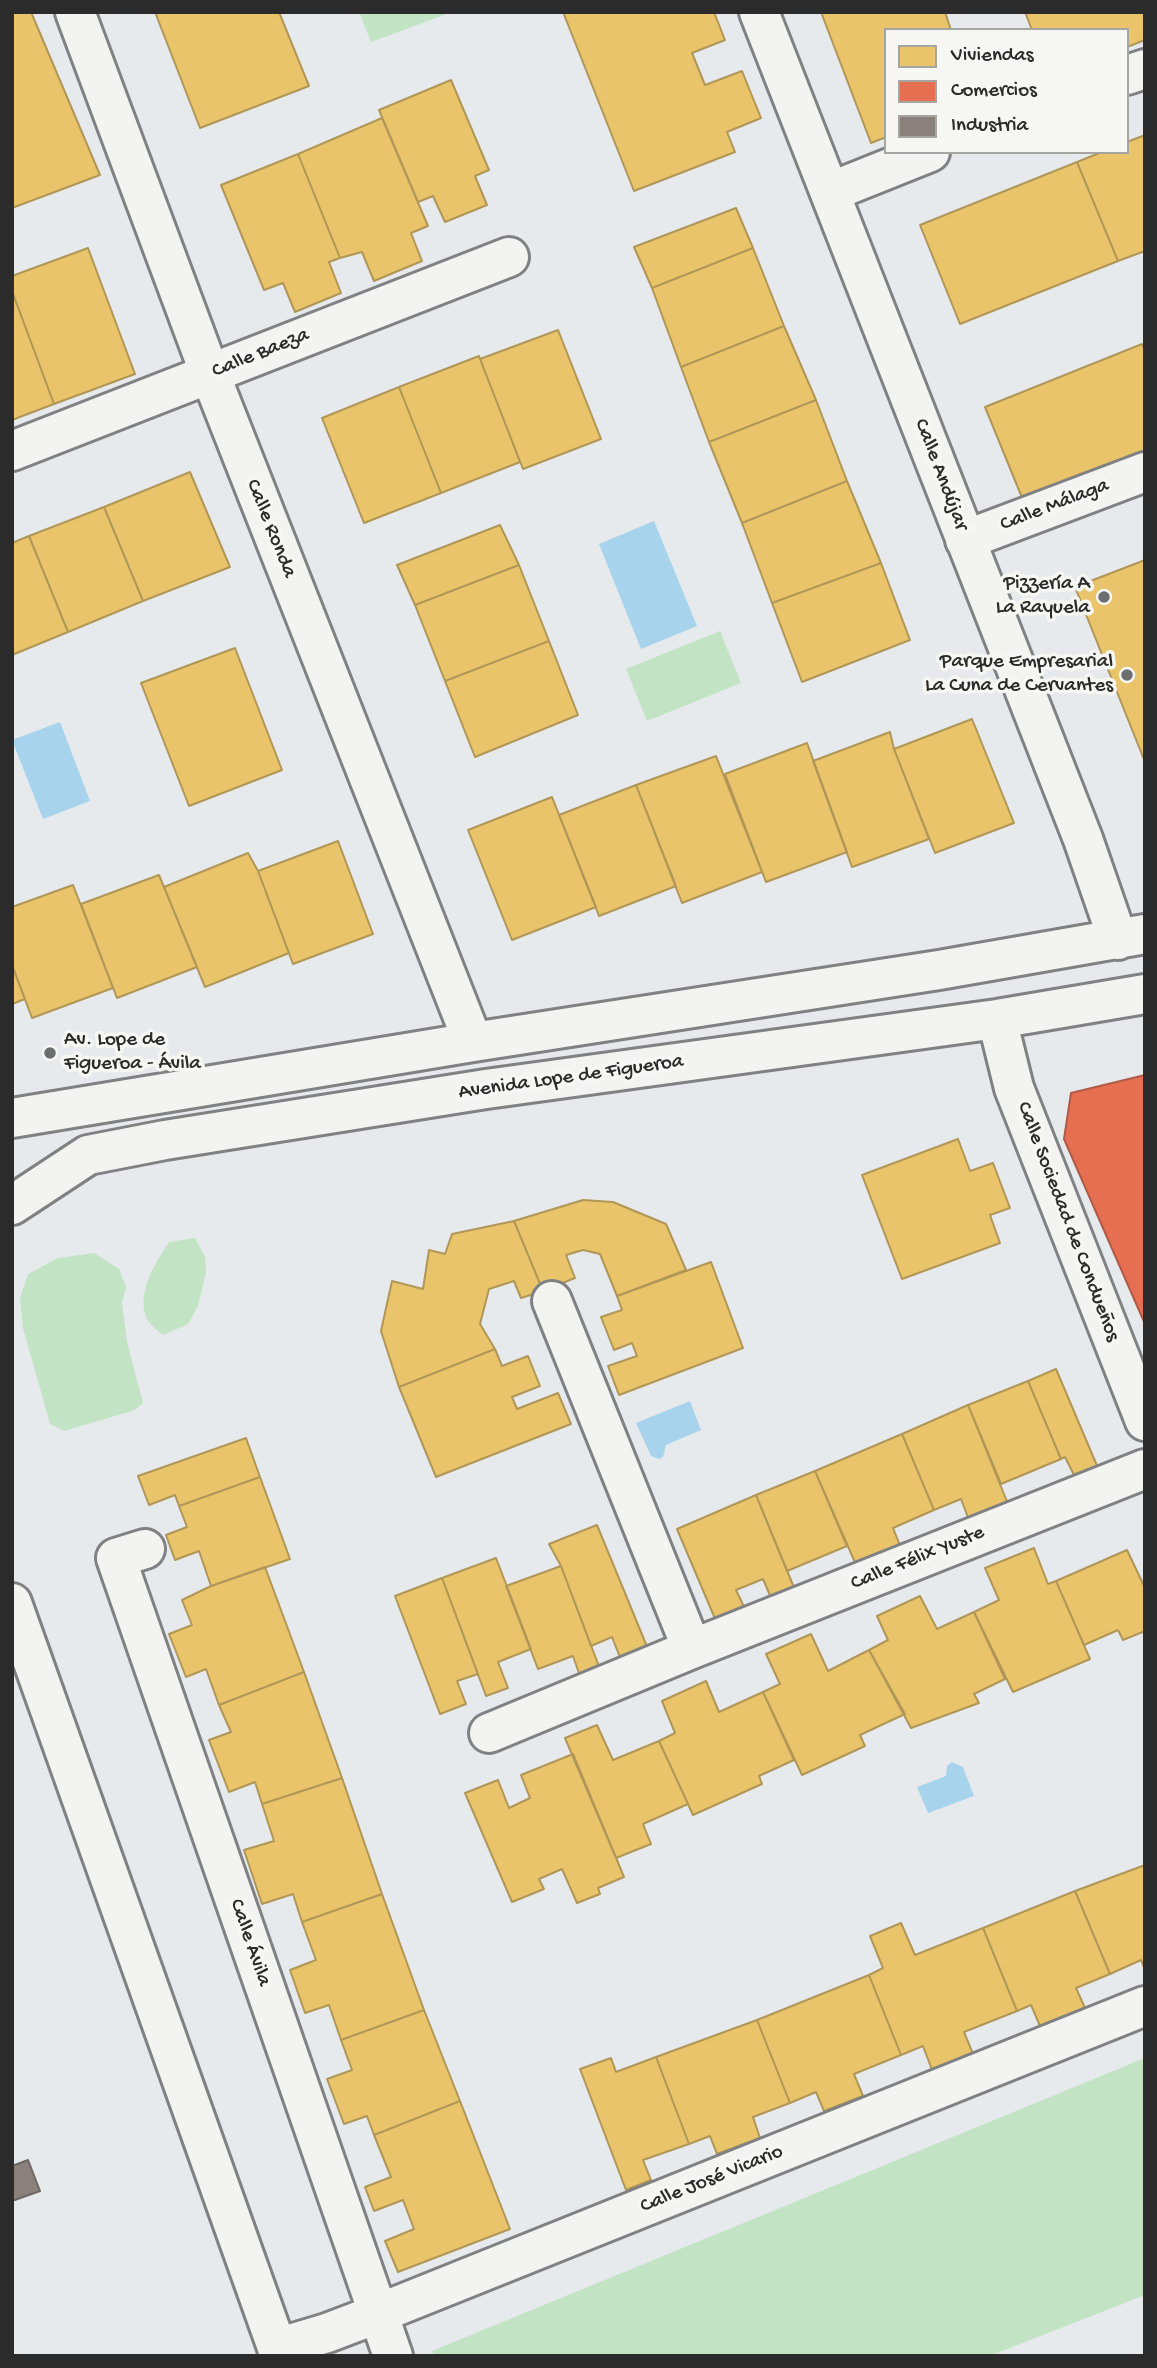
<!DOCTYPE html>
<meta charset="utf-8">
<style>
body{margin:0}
#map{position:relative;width:1157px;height:2368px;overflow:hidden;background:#e7eaed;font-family:"Gochi Hand",sans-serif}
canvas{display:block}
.frame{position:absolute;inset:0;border:14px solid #2b2b2b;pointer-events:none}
.legend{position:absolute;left:884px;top:28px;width:245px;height:126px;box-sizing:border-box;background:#f6f6f2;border:2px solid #a5a5a2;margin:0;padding:9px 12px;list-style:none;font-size:21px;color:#2b2b2b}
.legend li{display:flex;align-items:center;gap:14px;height:35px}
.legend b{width:35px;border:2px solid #a5a5a2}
</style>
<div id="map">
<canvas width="1157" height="2368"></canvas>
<div class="frame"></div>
<ul class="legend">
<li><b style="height:19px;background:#e9c46a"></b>Viviendas</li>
<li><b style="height:19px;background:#e76f51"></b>Comercios</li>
<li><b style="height:19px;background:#8a817c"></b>Industria</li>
</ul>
</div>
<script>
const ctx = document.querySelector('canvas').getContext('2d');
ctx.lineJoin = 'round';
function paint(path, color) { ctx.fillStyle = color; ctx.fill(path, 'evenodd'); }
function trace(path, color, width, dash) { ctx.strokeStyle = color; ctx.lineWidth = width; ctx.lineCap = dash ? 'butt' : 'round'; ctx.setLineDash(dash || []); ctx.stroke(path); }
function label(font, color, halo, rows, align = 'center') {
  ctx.font = font + ' "Gochi Hand",sans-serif'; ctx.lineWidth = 7; ctx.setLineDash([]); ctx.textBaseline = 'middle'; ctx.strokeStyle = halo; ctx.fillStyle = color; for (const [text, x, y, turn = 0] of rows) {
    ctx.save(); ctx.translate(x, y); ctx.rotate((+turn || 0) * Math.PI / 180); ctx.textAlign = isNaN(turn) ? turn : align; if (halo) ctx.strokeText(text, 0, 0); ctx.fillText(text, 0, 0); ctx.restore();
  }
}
paint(new Path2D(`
 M359,12H452L371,42Z
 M720,631L741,683L647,721L626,669Z
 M195,1238L205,1257L206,1272L198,1306L188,1324L163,1335C158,1331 150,1325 147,1319C135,1294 156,1262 169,1242Z
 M94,1253L119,1269L126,1287L122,1302L127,1342L143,1403L135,1410L64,1431L50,1424L23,1328L20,1298L28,1274L58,1258Z
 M1145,2058V2295L989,2356H434L432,2351Z`), '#c2e3c4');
paint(new Path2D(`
 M654,521L697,626L641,649L599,544Z
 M60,722L90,801L43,819L12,740Z
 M690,1401L701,1430L666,1445L663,1457L659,1459L651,1456L636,1423Z
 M952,1762L963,1767L974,1796L928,1813L917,1787L946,1776L947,1766Z`), '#a7d4ec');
const homes = new Path2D(`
 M12,12H31L100,175L12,208Z
 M155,12H279L309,86L200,128Z
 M563,12H714L725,40L692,53L705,85L742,71L761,118L727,132L735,152L634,191Z
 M821,12H945L951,30H886V137L871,143Z
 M1025,12H1145V40L1127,47V30H1032Z
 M451,80L489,170L475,176L487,205L445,222L433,196L418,202L379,110Z
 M382,118L428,226L411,233L422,261L374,281L362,252L340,258L298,154Z
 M1145,135V251L1118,261L1077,162L1102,152H1127V142Z
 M298,154L340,258L329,262L341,293L295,312L283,283L264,290L221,185Z
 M1077,162L1118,261L960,324L920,225Z
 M736,208L753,248L652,288L634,247Z
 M88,248L135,374L54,404L12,291V276Z
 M753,248L784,326L681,367L652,288Z
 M12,291L54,404L12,420Z
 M784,326L816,400L709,442L681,367Z
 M558,330L601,439L523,469L480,359Z
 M1142,344L1145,350V458L1025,505L985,407Z
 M479,356L520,462L441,493L399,387Z
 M399,387L441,493L364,523L322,418Z
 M816,400L847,481L742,523L709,442Z
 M190,472L230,567L143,601L104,507Z
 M847,481L881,563L772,603L742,523Z
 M104,507L143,601L68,632L29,536Z
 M500,525L519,565L415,605L397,565Z
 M29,536L68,632L12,655V543Z
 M1145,560V762L1075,587Z
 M881,563L910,640L802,682L772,603Z
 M519,565L549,641L445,681L415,605Z
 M549,641L578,715L475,757L445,681Z
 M235,648L282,770L189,806L141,683Z
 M972,719L1014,823L935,853L894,749Z
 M890,732L894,749L929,839L852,867L813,761Z
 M807,743L847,852L766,882L725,774Z
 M716,756L762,872L682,903L636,785Z
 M636,785L676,886L599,916L559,815Z
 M552,797L596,907L512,940L468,830Z
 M338,841L373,934L293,964L258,871Z
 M248,853L258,871L289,953L205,987L164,887Z
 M159,875L197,967L117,998L81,904Z
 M73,885L113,988L32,1018L12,965V907Z
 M12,965L25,999L12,1004Z
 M958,1139L970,1171L993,1163L1010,1208L990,1215L1000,1243L902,1279L862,1175Z
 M583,1200L613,1202L666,1224L686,1270L617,1296L600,1254L583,1250L566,1255L575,1278L543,1291L514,1221Z
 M514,1221L543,1291L521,1298L514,1281L489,1289L480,1324L495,1349L399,1387L381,1331L392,1281L423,1289L429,1250L445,1254L452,1234Z
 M711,1262L743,1348L619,1395L608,1366L637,1356L632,1343L614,1350L601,1317L622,1310L617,1296Z
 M495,1349L502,1366L528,1356L540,1386L512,1397L517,1409L558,1393L571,1424L436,1477L399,1387Z
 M1056,1369L1098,1468L1075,1477L1065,1457L1061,1459L1028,1381Z
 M1028,1381L1061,1459L1001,1484L968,1405Z
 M968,1405L1008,1504L969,1520L961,1499L934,1510L902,1434Z
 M902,1434L934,1510L893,1528L901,1548L857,1567L815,1471Z
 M246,1438L260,1477L179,1506L175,1495L149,1505L138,1476Z
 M815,1471L847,1546L787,1571L756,1495Z
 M260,1477L290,1559L211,1586L199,1551L175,1560L166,1535L187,1527L179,1506Z
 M756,1495L795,1590L772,1600L763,1579L736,1590L745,1609L716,1621L677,1529Z
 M597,1525L648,1649L621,1660L612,1637L591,1646L561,1566L549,1544Z
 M1034,1548L1048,1584L1056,1581L1090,1659L1013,1692L974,1612L999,1600L985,1568Z
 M1127,1550L1145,1588V1631L1123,1640L1118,1630L1084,1645L1056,1581Z
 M496,1558L531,1649L498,1662L508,1688L486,1696L442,1578Z
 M561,1566L600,1669L580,1676L573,1656L538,1669L506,1586Z
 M265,1567L304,1672L219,1705L206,1669L186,1677L169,1634L192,1625L182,1600L211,1586Z
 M442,1578L478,1674L457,1681L466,1704L440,1714L395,1596Z
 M920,1596L937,1629L974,1612L1005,1679L974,1694L979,1703L911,1728L869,1650L888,1640L877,1616Z
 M811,1634L828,1671L869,1650L905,1714L860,1735L865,1746L802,1775L763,1692L780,1684L766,1654Z
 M304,1672L342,1778L262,1804L255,1782L229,1792L209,1740L231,1732L219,1705Z
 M706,1681L719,1712L763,1692L794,1760L759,1776L762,1784L693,1815L659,1741L675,1733L662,1701Z
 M597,1725L613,1760L659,1741L688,1804L643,1824L651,1844L616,1858L565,1738Z
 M573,1754L624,1877L598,1888L600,1894L577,1903L562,1869L539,1879L544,1889L512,1902L465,1793L498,1780L509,1808L530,1798L521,1775Z
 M342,1778L382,1894L302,1922L293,1894L262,1904L244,1850L274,1841L262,1804Z
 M1145,1865V1970L1141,1960L1110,1974L1075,1891Z
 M1075,1891L1110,1974L1076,1988L1085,2008L1040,2026L1031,2005L1017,2011L983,1928Z
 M382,1894L424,2010L341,2040L329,2005L305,2013L290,1970L316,1960L302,1922Z
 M901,1923L915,1955L983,1928L1017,2011L964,2032L973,2054L932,2070L923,2046L901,2055L869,1975L883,1968L870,1936Z
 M869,1975L901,2055L854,2074L863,2096L824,2111L816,2092L790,2103L757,2020Z
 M424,2010L460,2101L374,2135L367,2116L344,2124L327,2079L352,2070L341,2040Z
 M757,2020L790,2103L753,2117L760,2138L717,2154L710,2136L689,2144L656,2057Z
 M656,2057L689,2144L643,2160L651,2180L626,2190L580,2069L611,2058L616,2072Z
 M460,2101L510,2229L398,2272L385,2241L414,2229L403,2200L374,2211L365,2187L391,2177L374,2135Z`);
paint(homes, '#e9c46a');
trace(homes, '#b09657', 2);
const shops = new Path2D(`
 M1145,1075V1324L1064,1139L1071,1093Z`);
paint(shops, '#e76f51');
trace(shops, '#af5b46', 2);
const industry = new Path2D(`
 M28,2160L40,2191L12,2201V2166Z`);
paint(industry, '#8a817c');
trace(industry, '#6e6764', 2);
const street = new Path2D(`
 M75,12L210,374L473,1042
 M759,12L1083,839L1118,940
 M1127,75L1145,69
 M830,192L930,152
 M12,451L509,257
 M965,540L1145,472
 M997,1019L1014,1088L1145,1421
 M12,1118L473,1042L939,970L1145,934
 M12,1205L88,1155L165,1140L486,1089L997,1019L1145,994
 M552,1301L692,1649
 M145,1549L116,1558L393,2356
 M12,1603L280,2356
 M489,1733L692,1649L1145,1469
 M277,2348L327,2333L377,2314L1145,2006`);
trace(street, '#808182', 44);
trace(street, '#f3f3f2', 38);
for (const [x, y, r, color] of [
 [1104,597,7,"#6d6e6f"],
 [1127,675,7,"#6d6e6f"],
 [50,1053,7,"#6d6e6f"]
]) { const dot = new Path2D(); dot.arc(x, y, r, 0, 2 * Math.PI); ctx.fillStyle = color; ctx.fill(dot); trace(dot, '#f6f6f2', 2.5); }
label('21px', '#2b2b2b', '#f6f6f2', [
 ["Calle Baeza",261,354,-22],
 ["Calle Andújar",940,475,69],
 ["Calle Málaga",1055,506,-21],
 ["Calle Ronda",270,529,68],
 ["Avenida Lope de Figueroa",571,1078,-8],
 ["Calle Sociedad de Condueños",1067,1222,69],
 ["Calle Félix Yuste",918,1559,-22],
 ["Calle Ávila",249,1943,71],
 ["Calle José Vicario",712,2180,-22]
]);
label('21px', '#2b2b2b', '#f6f6f2', [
 ["Pizzería A",1090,585],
 ["La Rayuela",1090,609],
 ["Parque Empresarial",1113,663],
 ["La Cuna de Cervantes",1113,687],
 ["Av. Lope de",64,1041,"left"],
 ["Figueroa - Ávila",64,1065,"left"]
], 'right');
</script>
